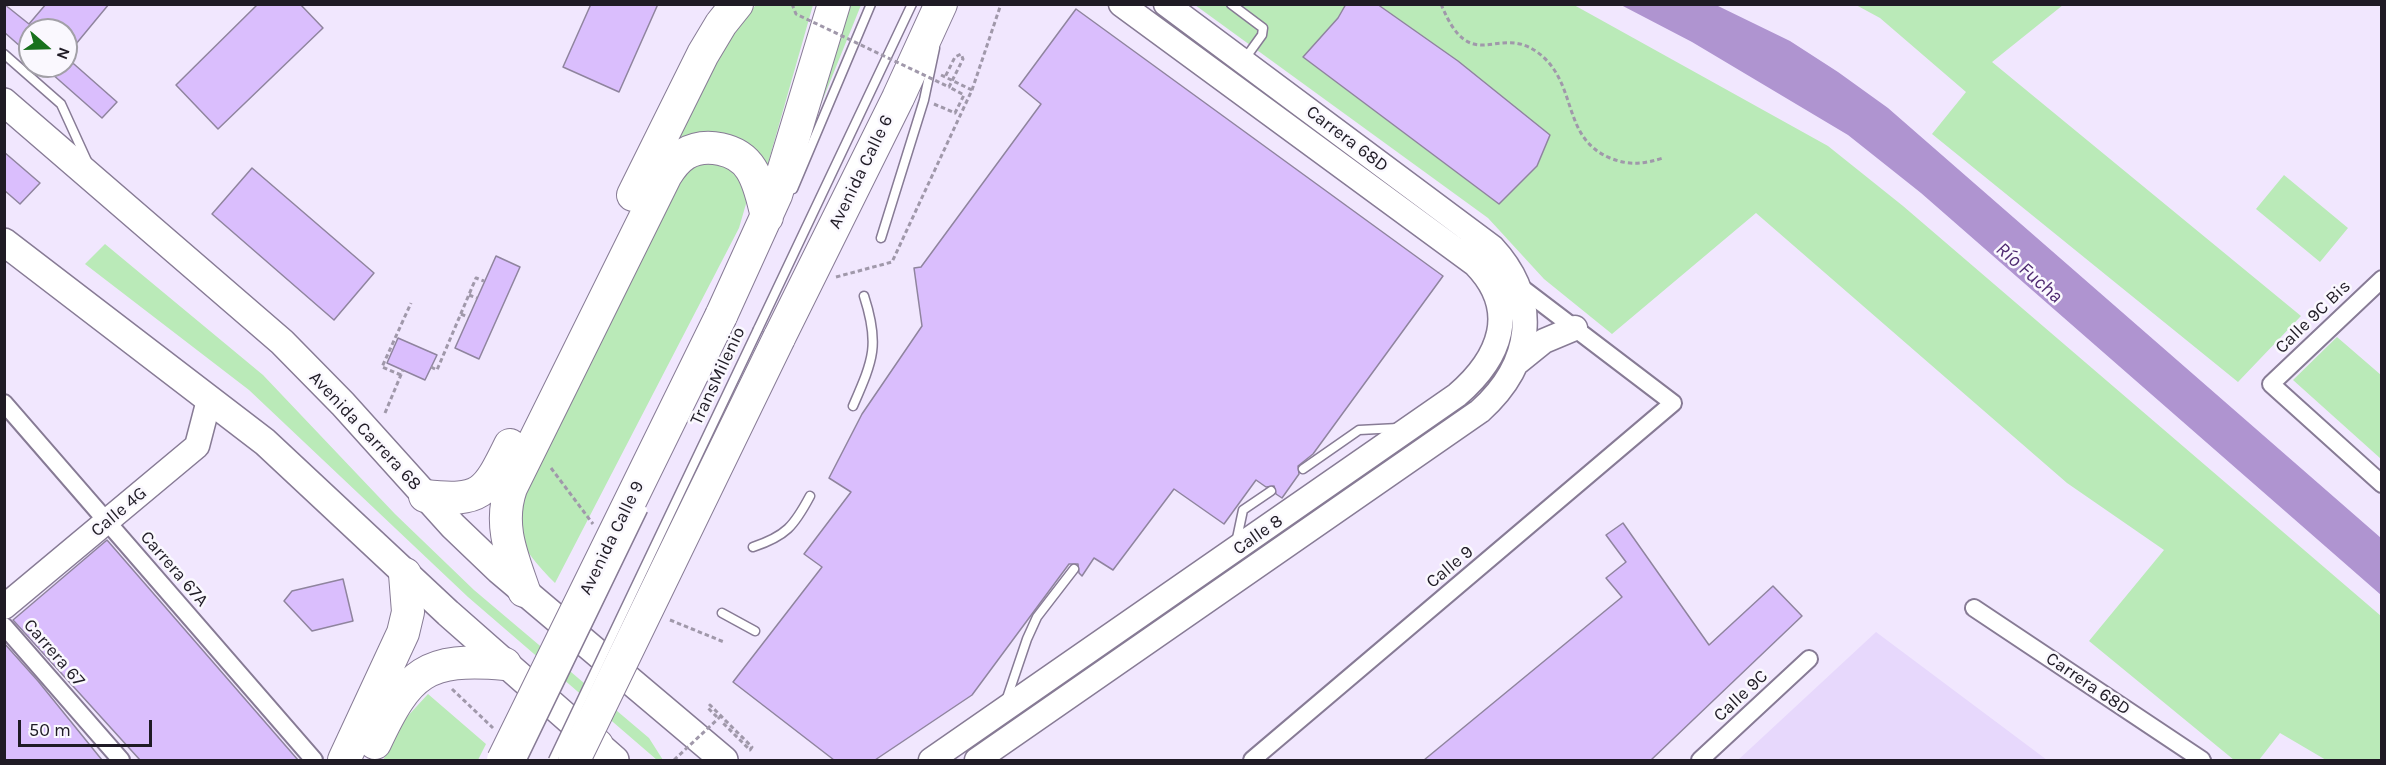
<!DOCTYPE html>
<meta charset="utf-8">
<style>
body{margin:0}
#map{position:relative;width:2386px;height:765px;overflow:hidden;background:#f1e7fe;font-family:Karla,sans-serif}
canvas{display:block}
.frame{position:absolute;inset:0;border:6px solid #1f1b25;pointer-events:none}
.north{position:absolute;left:18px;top:18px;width:60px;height:60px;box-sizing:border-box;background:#faf8fe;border:2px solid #a2a0a7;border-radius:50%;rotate:110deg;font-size:16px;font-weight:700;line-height:24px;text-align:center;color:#1f1b25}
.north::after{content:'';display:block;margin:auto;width:21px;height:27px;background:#18711d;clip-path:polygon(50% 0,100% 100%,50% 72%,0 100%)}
.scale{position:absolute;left:18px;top:720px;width:134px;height:27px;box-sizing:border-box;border:3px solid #1f1b25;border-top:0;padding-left:8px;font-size:18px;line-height:21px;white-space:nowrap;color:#1f1b25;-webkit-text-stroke:4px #faf8fe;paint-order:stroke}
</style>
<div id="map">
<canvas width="2386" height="765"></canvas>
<div class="frame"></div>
<div class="north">N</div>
<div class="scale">50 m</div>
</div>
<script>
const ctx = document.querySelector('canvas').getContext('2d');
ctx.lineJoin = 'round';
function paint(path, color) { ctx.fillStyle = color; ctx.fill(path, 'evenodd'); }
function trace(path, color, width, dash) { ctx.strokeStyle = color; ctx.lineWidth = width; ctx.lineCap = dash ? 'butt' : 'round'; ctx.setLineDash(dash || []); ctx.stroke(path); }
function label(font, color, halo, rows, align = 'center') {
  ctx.font = font + ' Karla,sans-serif'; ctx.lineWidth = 5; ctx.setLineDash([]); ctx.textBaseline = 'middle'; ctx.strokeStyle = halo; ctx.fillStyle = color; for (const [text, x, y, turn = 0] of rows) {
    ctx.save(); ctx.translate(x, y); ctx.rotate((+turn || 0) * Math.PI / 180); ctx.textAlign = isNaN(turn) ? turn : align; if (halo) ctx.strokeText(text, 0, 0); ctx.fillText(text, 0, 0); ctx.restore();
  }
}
paint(new Path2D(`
 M1876,632L2047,760H1738Z`), '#e7d8fc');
paint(new Path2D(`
 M756,5H813L767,167L666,152L729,33Z
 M842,5H861L796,166Z
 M1195,5H1574L1828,146L1903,206L2381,616V760H2326L2280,733L2259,760H2234L2089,641L2164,550L2067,483L1756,213L1612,334L1544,279L1488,218Z
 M1856,5H2063L1992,62L2301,316L2238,382L1932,134L1966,92L1880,18Z
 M706,159L738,169L748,197L739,228L555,583C540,568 516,543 516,519C516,512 518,503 520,495L679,178L691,164Z
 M2284,175L2348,228L2320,262L2256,209Z
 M105,244L263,375L395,514L474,590L649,738L663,760H657L468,597L249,390L85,264Z
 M2337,337L2381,375V459L2293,380Z
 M428,694L486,744L478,760H383L406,718Z`), '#baeab8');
paint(new Path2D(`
 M1621,5H1716L1790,41L1838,72L1888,108L2381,538V595L1921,193L1848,135L1692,42Z`), '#af94d0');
const building = new Path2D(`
 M4,4L29,24L46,4H109L66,56V30H30V55L4,32Z
 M258,4H300L323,28L218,129L176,85Z
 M591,4H658L619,92L563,67Z
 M1346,4H1377L1458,61L1550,135L1537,166L1499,204L1303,57L1338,18Z
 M1076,9L1443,276L1313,454L1298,466L1299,474L1282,498L1276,494L1274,486L1266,487L1256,480L1224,524L1174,489L1113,570L1094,558L1082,576L1079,573L1078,564H1069L972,695L875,760H834L733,682L822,567L804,554L851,492L829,478L862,414L922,326L914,268L921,267L1041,104L1019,86Z
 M66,57L117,102L102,118L43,66H66Z
 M4,152L40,183L20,204L4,190Z
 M252,168L374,273L334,320L212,214Z
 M496,256L520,267L479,359L455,348Z
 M398,338L437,355L425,380L387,363Z
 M1623,523L1709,645L1773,586L1802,616L1651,760H1424L1622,597L1606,578L1626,562L1606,535Z
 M107,540L298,760H140L13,620Z
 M343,579L353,621L312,631L284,601L292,591Z
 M4,643L38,681L102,760H4Z`);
paint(building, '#dabefd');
trace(building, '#8f849e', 1.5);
const lane = new Path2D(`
 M1231,4L1263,28L1262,35L1244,60
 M4,54L61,104L87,161
 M793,189L871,4
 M881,238L924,100L935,48
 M758,329L912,4
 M853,406C873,360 880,345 864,296
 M1303,469L1359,430L1398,428
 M1236,543L1243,510L1271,491
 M753,547C786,536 794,526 810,496
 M722,613L755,631
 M1007,698L1027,639L1037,617L1074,569`);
const street = new Path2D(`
 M2382,279L2271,384L2382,484
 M4,403L314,760
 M1974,608L2202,760
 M4,626L121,760
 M1252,760L1673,403L1514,282
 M1700,760L1809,659`);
const secondary = new Path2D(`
 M1518,362L1544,341L1575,328
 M4,607L197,446L209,400
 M931,760L1457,395C1500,358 1520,310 1475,264L1121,4
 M977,760L1480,411C1532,364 1542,301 1492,247L1166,4`);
const primary = new Path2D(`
 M4,102L282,342L343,404L453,526L499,570L724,760
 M4,242L265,442L448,613L615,760`);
const highway = new Path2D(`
 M633,195L703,54L721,24L737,4
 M721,316L776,195L834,4
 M779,338L898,98L941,4
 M425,496C481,502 486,494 510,445
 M524,591C512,556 498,525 511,488L666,175C671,167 677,159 685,154C705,142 738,148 751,169C760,183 763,201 767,217
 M375,743C408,672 426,657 505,664
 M597,745L599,760
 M344,760L403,633L408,612L405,574`);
trace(lane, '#877b95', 11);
trace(street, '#877b95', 20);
trace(secondary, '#877b95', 27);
trace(primary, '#877b95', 30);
trace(highway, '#877b95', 34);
trace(new Path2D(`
 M1441,4C1471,78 1497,23 1537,52C1579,82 1560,137 1610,158C1630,166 1643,164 1663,158
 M941,75L972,90
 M934,104L955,113L964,95L949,87
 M836,277L892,262L972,90L1001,4
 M469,295L477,298
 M461,314L468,317
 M431,367L437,370L476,278L484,281
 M401,375L382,367L411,303
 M385,413L403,370
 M551,468L593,524
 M670,620L724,642
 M452,689L493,728
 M717,717L708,708L710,705L752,747L750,750L722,722`), '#a098aa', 3, [4.5, 3]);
trace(lane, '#fff', 8);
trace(street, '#fff', 16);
trace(secondary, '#fff', 24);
trace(primary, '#fff', 27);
trace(highway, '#fff', 32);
const laneBridge = new Path2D(`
 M522,760L643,510
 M553,760L758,329`);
const highwayBridge = new Path2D(`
 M503,760L721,316
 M574,760L779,338`);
trace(laneBridge, '#877b95', 11, []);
trace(highwayBridge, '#877b95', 34, []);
trace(new Path2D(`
 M792,4L796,14L949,87L963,59L961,54L955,57L945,77
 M674,760L721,716`), '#a098aa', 3, [4.5, 3]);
trace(laneBridge, '#fff', 8);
trace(highwayBridge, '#fff', 32);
label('18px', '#1f1b25', '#faf8fe', [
 ["Carrera 68D",1347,139,37],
 ["Avenida Calle 6",861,172,-64],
 ["Calle 9C Bis",2313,317,-44],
 ["TransMilenio",718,376,-65],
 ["Avenida Carrera 68",365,431,47],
 ["Calle 4G",119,512,-40],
 ["Calle 8",1258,535,-35],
 ["Avenida Calle 9",612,538,-64],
 ["Calle 9",1450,567,-40],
 ["Carrera 67A",174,569,49],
 ["Carrera 67",54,653,49],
 ["Carrera 68D",2088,684,34],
 ["Calle 9C",1741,696,-43]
]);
label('italic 20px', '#4f2a71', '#faf8fe', [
 ["Río Fucha",2029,273,41]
]);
</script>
